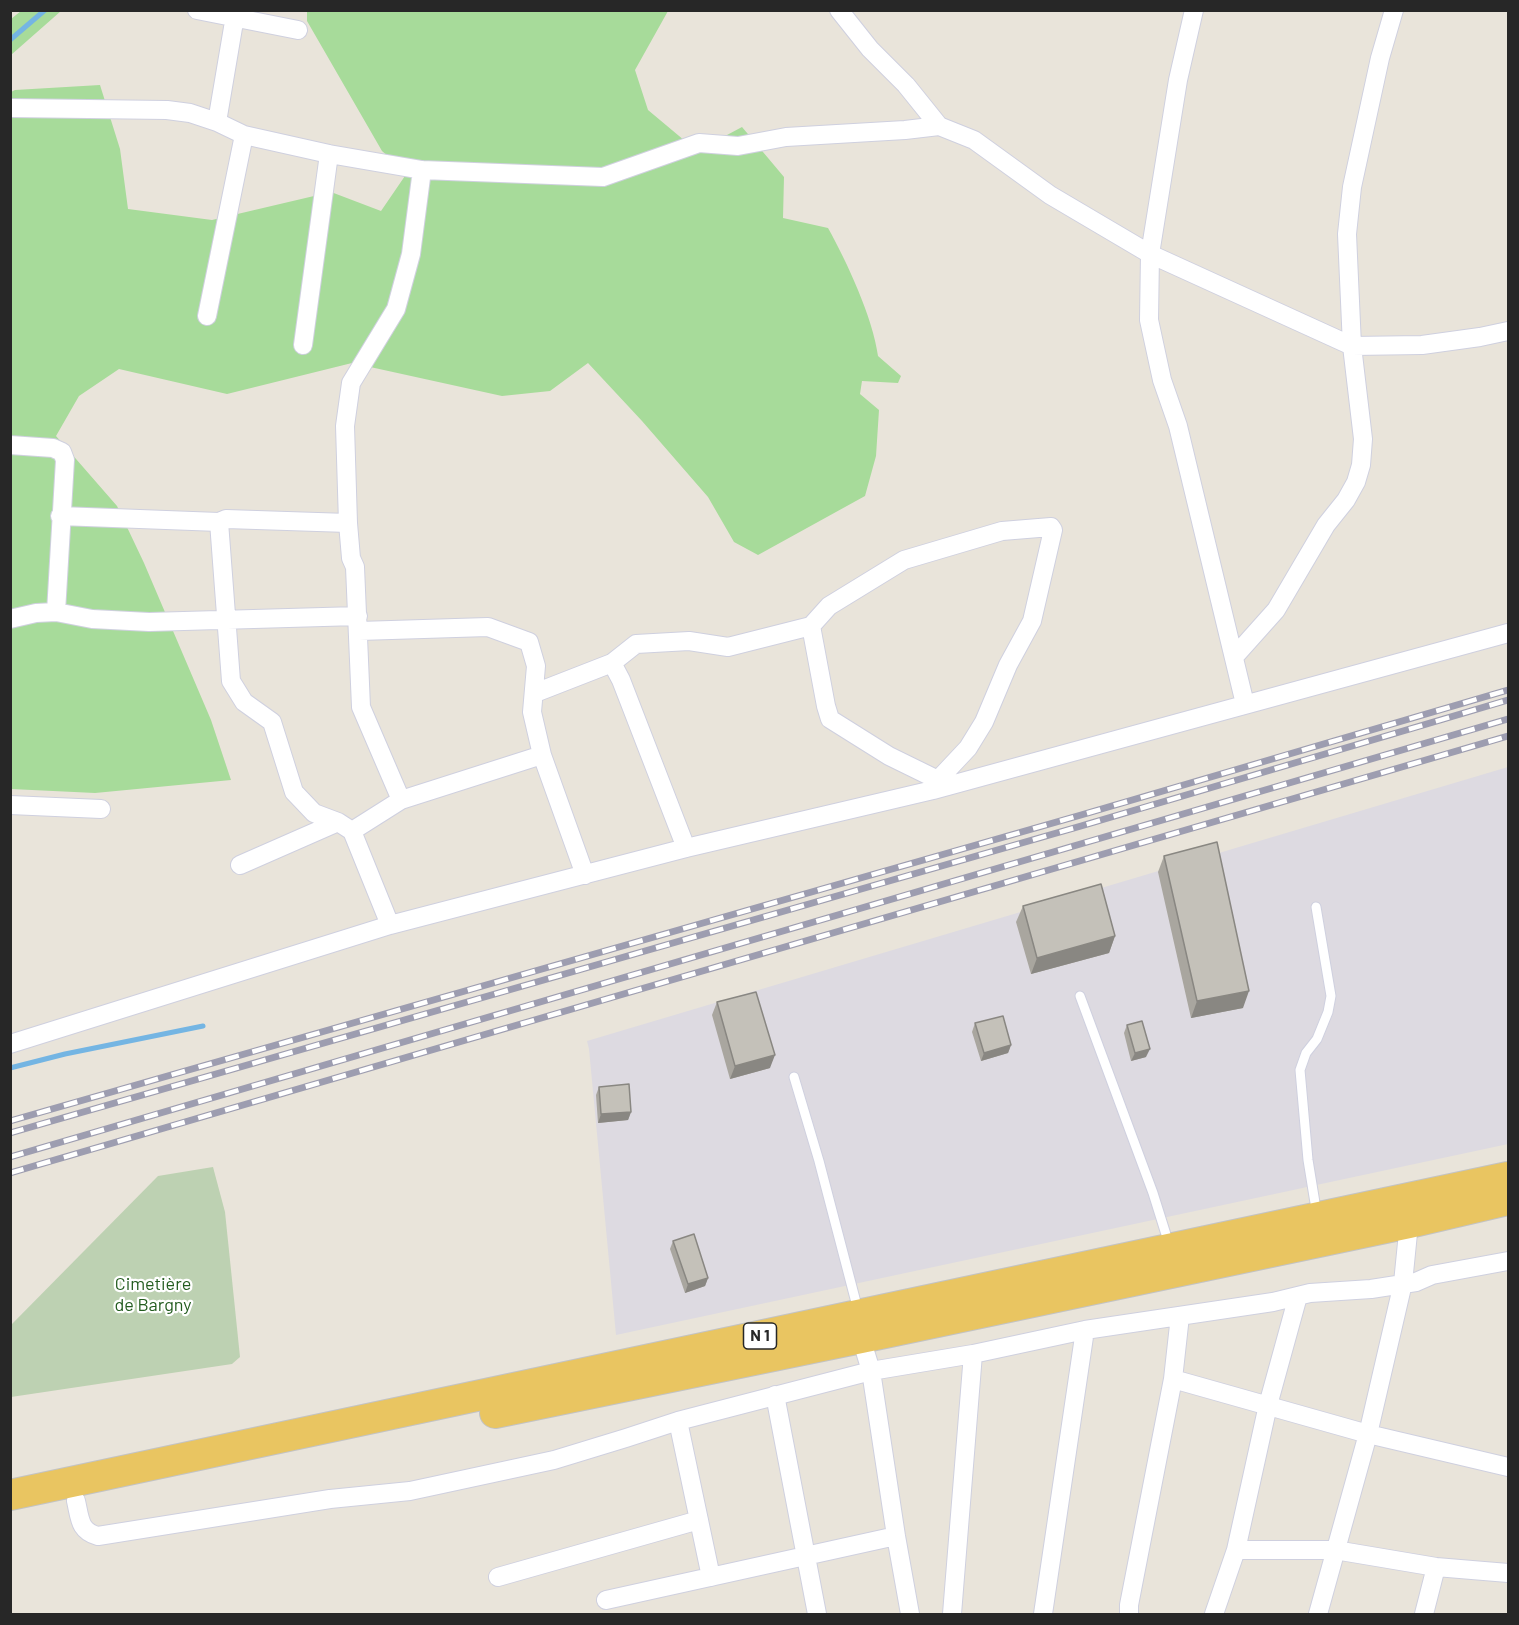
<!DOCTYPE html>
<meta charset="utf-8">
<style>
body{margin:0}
#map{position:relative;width:1519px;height:1625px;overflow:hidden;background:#e9e4da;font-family:Barlow,sans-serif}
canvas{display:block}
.frame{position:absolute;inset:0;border:12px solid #272727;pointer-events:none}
</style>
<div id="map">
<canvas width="1519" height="1625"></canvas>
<div class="frame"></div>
</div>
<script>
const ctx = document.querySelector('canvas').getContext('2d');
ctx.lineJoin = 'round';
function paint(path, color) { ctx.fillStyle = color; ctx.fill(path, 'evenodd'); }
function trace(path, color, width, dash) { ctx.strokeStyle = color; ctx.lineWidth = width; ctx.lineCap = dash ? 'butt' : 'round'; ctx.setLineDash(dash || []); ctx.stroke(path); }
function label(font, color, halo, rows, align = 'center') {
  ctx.font = font + ' Barlow,sans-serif'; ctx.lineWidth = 4.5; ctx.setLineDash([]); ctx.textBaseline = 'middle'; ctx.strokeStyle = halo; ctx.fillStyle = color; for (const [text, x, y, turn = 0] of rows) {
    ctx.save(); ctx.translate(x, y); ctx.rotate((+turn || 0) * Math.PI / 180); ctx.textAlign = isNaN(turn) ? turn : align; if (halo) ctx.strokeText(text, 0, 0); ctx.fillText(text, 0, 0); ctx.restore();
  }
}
paint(new Path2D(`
 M1508,767V1144L616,1335L589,1049L587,1041Z`), '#dddae1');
paint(new Path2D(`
 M21,11H61L11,55V19Z
 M307,11H668L635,70L648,110L697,151L742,127L784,177L783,218L828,228C847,262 873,318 878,356L901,376L898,383L862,381L860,394L879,410L876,456L865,496L758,555L734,542L708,497L642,421L588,363L550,391L502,396L352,363L227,394L119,369L79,396L56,436L117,506L144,563L211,720L231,780L95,793L11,789V92L15,90L100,85L120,149L128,209L212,220L331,192L381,211L407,173L382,151L307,21Z`), '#a7db9a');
paint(new Path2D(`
 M213,1167L225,1212L240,1357L232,1364L11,1397V1325L158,1176Z`), '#bdd1b2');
trace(new Path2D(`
 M10,40L45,10
 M10,1068L65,1054L203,1026`), '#74b5e3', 5);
const service = new Path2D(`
 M1316,907L1331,996L1328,1012L1317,1039L1306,1053L1300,1070L1308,1160L1317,1215
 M1080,996L1153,1193L1169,1244
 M794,1077L819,1161L858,1310`);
const minor = new Path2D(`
 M197,10L298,30
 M839,10L870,49L906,85L939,126L974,140L1050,195L1150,254L1352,346L1422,345L1480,337L1508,331
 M1194,10L1178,80L1150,254L1149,320L1162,380L1178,426L1245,704
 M10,108L167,110L190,113L217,122L236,10
 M217,122L244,135L329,154L422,170L603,177L699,143L738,146L786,137L905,130L939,126
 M207,316L244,135
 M303,345L329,154
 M10,445L53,448L62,452L65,460L56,612
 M60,516L219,522
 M348,523L351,558L355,567L361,707L401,800
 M10,619L36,613L56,612L92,619L149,622L358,616
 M811,626L826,706L830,719L889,756L938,780
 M359,631L488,627L529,642L536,666L532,712L542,755
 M1234,657L1276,610L1326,525L1346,500L1356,482L1361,465L1363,439L1352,346L1347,234L1352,187L1380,58L1394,10
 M612,663L621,680L686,848
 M535,693L612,663L636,644L689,641L728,647L811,626L829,606L904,560L1002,531L1051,527L1053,530L1032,621L1008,665L984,722L968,748L938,780L933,790
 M10,805L101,809
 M352,831L401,800L542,755L585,875
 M240,865L338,822
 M390,925L352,831L338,822L314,813L294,792L272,722L244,702L231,681L219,522L226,519L348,523L345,426L351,383L396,309L411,254L422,170
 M10,1044L390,925L686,848L933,790L1508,633
 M861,1338L871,1371L896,1536L910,1614
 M1173,1379L1368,1434L1508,1467
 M775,1395L817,1614
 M678,1421L711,1577
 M76,1501C80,1518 79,1531 98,1536L330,1499L410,1491L554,1460L626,1438L678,1421L871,1371L973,1354L1085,1330L1273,1302L1310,1293L1371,1289L1416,1282L1432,1275L1508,1261
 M1236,1550H1335L1436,1567L1508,1573
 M498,1577L699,1520
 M606,1600L896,1536
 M952,1614L973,1354
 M1043,1614L1085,1330
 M1129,1614V1605L1173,1379L1180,1316
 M1214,1614L1236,1550L1268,1405L1298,1296
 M1318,1614L1368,1434L1403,1283L1409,1223
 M1424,1614L1436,1567`);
const trunk = new Path2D(`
 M495,1413L861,1338L1409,1223L1508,1200
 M10,1495L1508,1177`);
trace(service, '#cfd0df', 11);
trace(minor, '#cfd0df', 20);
trace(trunk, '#c3c3c3', 32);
trace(service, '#fff', 9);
trace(minor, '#fff', 18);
trace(trunk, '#e9c561', 30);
const rail = new Path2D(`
 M10,1121L1081,815L1508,690
 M10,1133L1081,826L1508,700
 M10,1157L1508,719
 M10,1173L1508,736`);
trace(rail, '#9d9db0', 7);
trace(rail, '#fff', 4.5, [14]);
paint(new Path2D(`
 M1164,856L1243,1008L1191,1018L1158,872Z
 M1023,906L1115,936L1109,953L1031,974L1016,922Z
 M717,1002L770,1068L730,1079L712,1015Z
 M975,1023L1011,1045L1008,1053L981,1061L972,1032Z
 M1127,1025L1146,1057L1131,1061L1124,1033Z
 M599,1087L631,1112L628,1120L598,1123L596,1095Z
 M673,1241L708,1278L705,1286L685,1293L670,1249Z`), '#a9a69f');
paint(new Path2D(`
 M1115,936L1109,953L1031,974L1037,958Z
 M1249,991L1243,1008L1191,1018L1197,1001Z
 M1011,1045L1008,1053L981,1061L984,1053Z
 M1150,1049L1146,1057L1131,1061L1135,1053Z
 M775,1055L770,1068L730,1079L735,1066Z
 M631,1112L628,1120L598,1123L601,1114Z
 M708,1278L705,1286L685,1293L688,1284Z`), '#898782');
const building = new Path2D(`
 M1217,842L1249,991L1197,1001L1164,856Z
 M1101,884L1115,936L1037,958L1023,906Z
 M756,992L775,1055L735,1066L717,1002Z
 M1003,1016L1011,1045L984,1053L975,1023Z
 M1142,1021L1150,1049L1135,1053L1127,1025Z
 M629,1084L631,1112L601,1114L599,1087Z
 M694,1234L708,1278L688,1284L673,1241Z`);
paint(building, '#c4c1b9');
trace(building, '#898782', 1.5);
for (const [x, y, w] of [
 [760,1336,33]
]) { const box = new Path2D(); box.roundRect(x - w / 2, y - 13, w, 26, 4.5); ctx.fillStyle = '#fff'; ctx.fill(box); trace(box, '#272727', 1.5); }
label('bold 16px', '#272727', null, [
 ["N 1",760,1336]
]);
label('18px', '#235c1f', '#fff', [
 ["Cimetière",153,1284],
 ["de Bargny",153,1305]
]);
</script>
